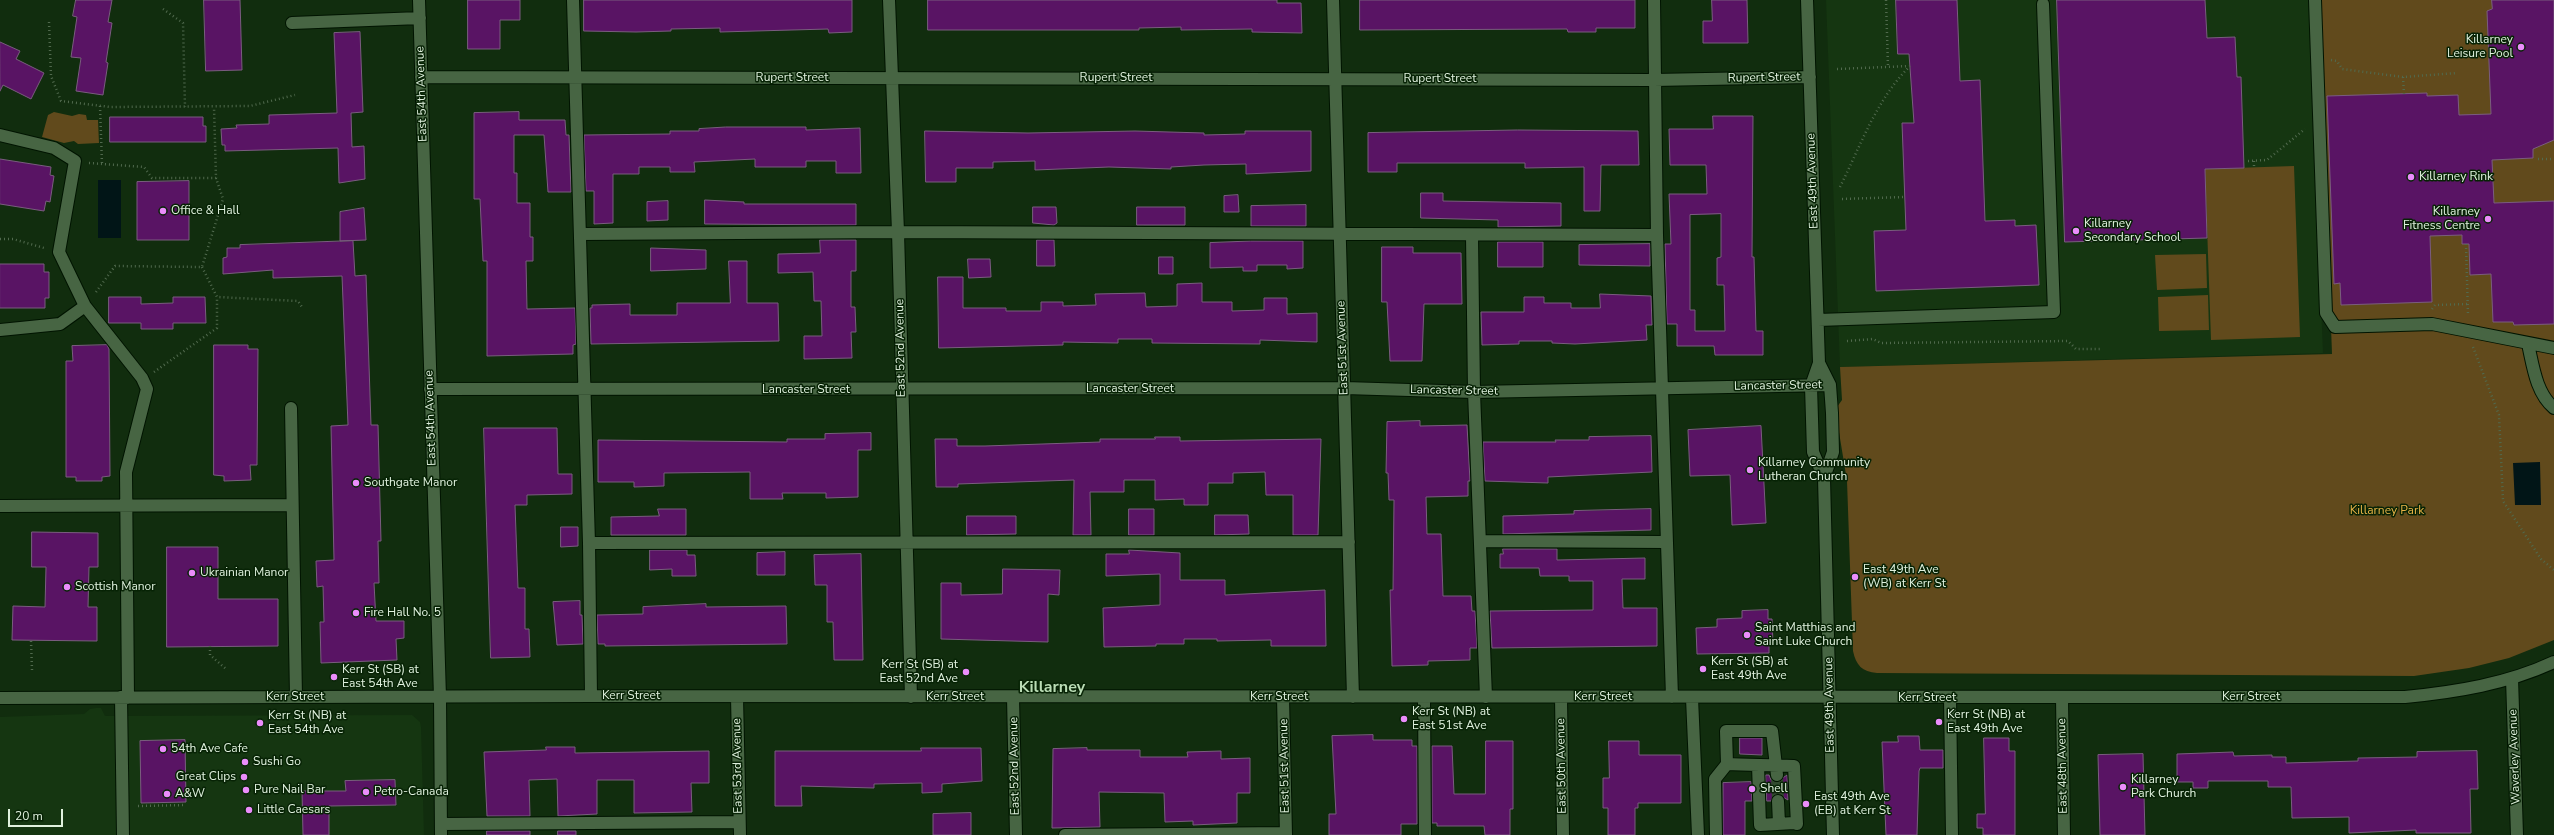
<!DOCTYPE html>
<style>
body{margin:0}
#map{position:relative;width:2554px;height:835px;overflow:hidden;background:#112d0e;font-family:"Nunito Sans",sans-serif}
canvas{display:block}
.scale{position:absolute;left:8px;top:809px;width:55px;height:18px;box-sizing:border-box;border:2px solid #e0f1de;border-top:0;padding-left:5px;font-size:12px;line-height:14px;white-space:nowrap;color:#e0f1de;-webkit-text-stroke:3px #072305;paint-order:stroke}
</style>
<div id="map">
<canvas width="2554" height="835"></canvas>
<div class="scale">20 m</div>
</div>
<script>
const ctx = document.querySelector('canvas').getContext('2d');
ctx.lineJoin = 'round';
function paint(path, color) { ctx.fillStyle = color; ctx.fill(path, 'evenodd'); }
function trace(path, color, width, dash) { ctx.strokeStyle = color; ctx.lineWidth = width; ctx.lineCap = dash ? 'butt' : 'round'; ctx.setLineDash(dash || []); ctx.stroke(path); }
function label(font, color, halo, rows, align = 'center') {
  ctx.font = font + ' "Nunito Sans",sans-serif'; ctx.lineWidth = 3; ctx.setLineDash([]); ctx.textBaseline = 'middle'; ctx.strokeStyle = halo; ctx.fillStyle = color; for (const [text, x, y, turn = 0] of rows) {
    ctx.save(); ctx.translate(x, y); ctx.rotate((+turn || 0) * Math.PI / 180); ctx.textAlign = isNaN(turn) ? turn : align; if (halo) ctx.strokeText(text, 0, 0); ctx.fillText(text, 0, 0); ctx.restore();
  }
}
paint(new Path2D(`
 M1826,0H2309L2323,353L1840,367Z
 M96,708H101L105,716L412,715L420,722L421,727L424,835H0V717L84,714L90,709Z`), '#153611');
paint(new Path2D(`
 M2319,0H2554V640L2509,658L2469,668L2414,676L1877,673C1862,672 1856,665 1853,651L1847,481L1837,420V407L1842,400L1840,367L2332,354Z
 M54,112L72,116L79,114L86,115L87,120H98L99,143L78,144L74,141L64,143L42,137L48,115Z
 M2294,166L2300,337L2211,340L2205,169Z
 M2206,254L2207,288L2157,290L2155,255Z
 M2208,295L2209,330L2159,331L2158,297Z`), '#614a1c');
paint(new Path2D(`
 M98,180H121V238H98Z
 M2540,462L2541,505H2515L2513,463Z`), '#011517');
const building = new Path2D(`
 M76,0H112L108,22L112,23L106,62L108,63L103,95L76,91L81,58L71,57L77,17L73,16Z
 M204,0H240L242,70L206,71Z
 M468,0H520V20H500V49H468Z
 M584,0H852V32L829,33L828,29L720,32V28L671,29V31L636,32L584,31Z
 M928,0H1277V3H1301L1302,33L1252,32V29L1181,30V27L1139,28V30H928Z
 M1360,0H1635V28H1596V32H1568L1567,29L1360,30Z
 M1712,0H1747L1748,43H1703V21H1712Z
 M1896,0H1957L1960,81L1980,80L1985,221L2015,220V226L2036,225L2039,285L1876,291L1874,231L1906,230L1902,123H1914L1909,54H1898Z
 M2057,0H2205L2207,38L2235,37L2237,77H2241L2244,168L2205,169L2207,238L2065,242Z
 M2492,0H2554V140L2533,149V158L2492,160L2494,203L2554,201V324L2514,325L2513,322H2493L2491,274L2470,275L2469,244H2462V235L2430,236L2432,302L2341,305L2340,283L2334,284L2327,96L2427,93V96L2458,95L2459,115L2491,114L2487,11L2492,9Z
 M360,32L363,112L351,113L352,147L364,146L365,179L339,183L338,148L225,151V145H222L221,129L237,128L236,125L269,124V115L337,113L334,33Z
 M0,42L20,51L16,59L44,73L31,99L3,85L0,91Z
 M519,112V120H565L566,135H569L571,192H548L544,135H514V173H517V203H530V237H533V261H526L527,309L575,308L576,344L573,345V354L487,356V261H483L480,199H474V113Z
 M1713,116H1753L1752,257H1754L1756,331H1763V355H1715L1714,346H1677V324H1667L1665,244H1671L1669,194H1707L1706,165H1670L1669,129H1713ZM1721,214V257L1717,258V285H1724L1725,331H1695V310H1690V215Z
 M110,117H203V126H206V142H110Z
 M726,127H806V130L860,128L861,173H836V161H806V167H755V159L694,162L695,172H670V167H639V174H613V223L594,224V191H586L584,135L670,134V131H699V129Z
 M1518,130L1638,131L1639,165H1601L1600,211H1584V167L1525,168V163H1397V172H1368V133Z
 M925,131L1028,133L1135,131L1204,133V135L1245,134V131H1311V171L1246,174V164L1204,165L1171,167V169L1109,167L1035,170V161L993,162V168H956V182H926Z
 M0,159L51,167L50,175L54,176L50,202L46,201L44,211L0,204Z
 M189,181V240H137V182Z
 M1421,193H1443V201L1561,203V226L1498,227V220L1421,218Z
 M1238,195L1239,212H1224V196Z
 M705,200L744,202V204H856V225L705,224Z
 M668,201V220L647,221V202Z
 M1306,205V226H1251V206Z
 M1033,207H1056L1057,223L1054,225L1033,223Z
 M1137,207H1185V225H1137Z
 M364,208L366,240L340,241V212Z
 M820,240H856V271H851V307H855L856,332H851L852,358L804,359V336H822L821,301H814L813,272L778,273V254L820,253Z
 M1037,240H1054L1055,266H1037Z
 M353,241L355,276L366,275L371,425H378L381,541H378L379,583H374L376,621H404V638L396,639L397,660L321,663L320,622H324L323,586L317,587L316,561L334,560L331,426L348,425L342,276L273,278V270L223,274V258L227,257V248H240V245Z
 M1251,241H1303V268L1287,269V265H1257V271H1243V267L1210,268V243Z
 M1498,242H1543V267H1498Z
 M1650,244V266L1579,265V245Z
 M1382,247H1413V253H1461L1462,304H1424L1422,361H1390L1387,302H1382Z
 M651,248L706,250V269L651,271Z
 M1159,257H1173V274H1159Z
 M968,259H990L991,277L969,278Z
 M729,261H747V303H778L779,341L591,344L590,308H592V305L630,304V315H677V303H730Z
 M0,264H44V272H49V298H45V308H0Z
 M938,277H963V308H1006V311H1041V302H1063V306L1096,305L1095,294L1145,293L1146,307L1177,306V284L1202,283V302H1232V311L1264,310V298H1287V314L1317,313V342L1260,340V344L1152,343V339H1118V343L1063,342V345L939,348Z
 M1600,294L1651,296L1652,325H1646L1647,340L1575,344L1552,343V341H1519V344L1482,345L1481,312H1524V297H1544V303H1571V308H1600Z
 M109,297H141V304L173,303V297H205L206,323H173V329H141V323H109Z
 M107,345L109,349L110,476L102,477V481H76V477H66V361H73L72,346Z
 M214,345H248V349H258L257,465H250L251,480L224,481V476L214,475Z
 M1420,421V426L1467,425L1470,481H1468V496L1426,497L1427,534H1441L1443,596H1471L1472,611H1475L1477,648H1470V660L1428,661V665L1392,666L1390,590H1393L1394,500H1389L1388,473H1386L1387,422Z
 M1761,426L1766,523L1732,525L1730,475L1690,476L1688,430Z
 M484,428H557L558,474H572V494L527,495V505H515L518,588H525V629H529L530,657L491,658Z
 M871,433V450H858V497L826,498V493H782L783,499H750V472L664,473V486L634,487V482H598V440L787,442V439H825V434Z
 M1651,436L1652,472L1548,477V483L1485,481L1483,442H1556L1555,440H1589V437Z
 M1155,437H1180V441L1321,439L1318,535H1293V495H1266L1265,472L1233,473V483H1208V505H1184V499L1155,500V480H1124V492H1090L1091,535H1073L1074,480L958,484V487H936L935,439H957V446H985L1100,442V439H1155Z
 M658,509H686V535H611V517L659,516Z
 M1129,509H1154V535H1129Z
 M1651,509V530L1503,534V516L1574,514V511Z
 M1215,515H1248L1249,534L1215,535Z
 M967,516H1016V534L967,535Z
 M561,527H578V546L561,547Z
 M32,532L98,533V567H89L88,607H97V641L12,640L13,606L45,607L46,567H32Z
 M167,547H218V599H278V646L167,647Z
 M1503,549H1557V560L1645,558V579H1622L1623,608H1657V646L1492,648L1490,611L1593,610V581H1569V576H1540L1539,568H1500V554H1503Z
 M650,550H687V555H695L696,576H672V569L650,570Z
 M1129,550L1180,553V580H1225V595L1325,590L1326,646H1271V640L1217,641V639H1184V644H1156V646L1104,647L1103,608L1160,605V574L1106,576V554H1129Z
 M785,552V575H757V553Z
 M861,554L863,660H834L833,622H827V585H815L814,555Z
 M1003,569L1060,570L1059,595L1048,594V642L941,639V583H961V595L1002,594Z
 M580,601V615H582L583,644L557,645L553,602Z
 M706,604V607L786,606L787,644L605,646V644H598L597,615L643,614V607Z
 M1768,610V619H1772L1773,644H1769V653L1697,654L1696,628L1717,627V619L1742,618V611Z
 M1373,735V740H1412V746H1417V824H1401V835H1329V814H1336L1332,736Z
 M1898,736H1919L1920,750H1943V768H1920L1919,771L1917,835H1886L1882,742H1898Z
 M1740,738H1762V755L1740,754Z
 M1984,738H2009V751H2015V835H1983V828H1977V814H1985Z
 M185,740L186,802L141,803L140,741Z
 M1486,741H1513V809H1510V835H1485L1484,826H1437V823H1432V746H1452L1454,794H1485Z
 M1609,741H1639V755H1681V803H1638V808H1635V835H1608V808H1603V778H1609Z
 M546,747H575V753L709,751V783H691L692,812L634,813V780H597V814L558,816L557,779L529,780L530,816H487L484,752L546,750Z
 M921,748H981L982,781L942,784V792L922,793V783L874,784V788L801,786L802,806H775V751H921Z
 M1087,748V750H1140V757H1188L1187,752L1221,751V759L1250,758V793H1237V823L1193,825V821L1165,822L1164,793L1099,792L1100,827L1052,828L1053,749Z
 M2477,751L2478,789H2470L2471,833H2416V830L2349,833V817L2292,818L2291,787H2268V781H2208V788H2193V782H2177V754L2233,752L2234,756L2272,755V757H2286V763L2358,761V758L2417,757V752Z
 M2143,754L2145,835H2100L2098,755Z
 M1766,775H1769L1771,780L1777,782L1787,775L1788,800L1778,794L1774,795L1771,801H1767Z
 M395,780L396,805L329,806V835H303L302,791H346L345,781Z
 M1751,782L1752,801H1745V835H1723V783Z
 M971,813V835H933V814Z
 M487,831H530V835H487Z
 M558,831H576V835H558Z`);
paint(building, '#591464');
trace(building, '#7a5d7f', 1);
trace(new Path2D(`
 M1777,775L1778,801`), '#304a2d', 12, [12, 6]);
const minor = new Path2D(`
 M419,0L440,697L441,835
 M573,0L589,543L591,696
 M889,0L898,232L911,697
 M1333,0L1353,697
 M1654,0L1657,235L1672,697
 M1807,0L1819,363L1811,386L1813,452L1824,478L1833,835
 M2315,0L2326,313L2335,327L2432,324L2554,348
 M292,23L420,18
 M421,77L1654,80L1810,77
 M0,135L54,148L75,161L59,252L85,306L142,378L147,389L126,472L128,698
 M580,234L898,232L1657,235
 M1472,236L1474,392L1486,697
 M1818,320L2054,312L2043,4
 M0,330L60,324L85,306
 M2528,344C2533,366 2536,393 2554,408
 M1819,363L1830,385L1832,413L1833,452L1824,478
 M430,389L1345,388L1474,392L1830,385
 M291,408L296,697
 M0,506L292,505
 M1481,541L1667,542
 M589,543L1349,542
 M2512,678L2517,835
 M121,697L123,835
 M737,697L740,835
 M1013,697L1016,835
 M1283,697L1286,835
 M1561,697L1563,835
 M1950,697L1952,835
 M0,698L591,696L2405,697C2456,692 2507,684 2554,662
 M1424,698L1425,835
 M1692,698L1698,835
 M2062,698L2064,835
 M1758,765L1760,825L1794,823
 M1794,766L1797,824
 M1777,775L1772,731H1726L1727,764C1749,765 1771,765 1793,766
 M1778,801L1779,824
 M441,824L739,822
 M1065,835L1286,833
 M1716,835L1715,779L1727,764`);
trace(minor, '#001400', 14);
trace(new Path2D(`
 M1886,0L1888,67
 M163,9L183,23L185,107
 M49,22L51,76L61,101L110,107L250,106L295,95
 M2331,60L2337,61L2342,69L2403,77L2457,73
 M1837,69L1909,66
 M2403,77L2404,94
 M100,106L102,164
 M2538,159H2554
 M2248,161L2267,160L2305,129
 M2254,161V168
 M89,163L144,167L152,178H216L214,107
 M1840,187C1861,145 1876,100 1910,66
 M1842,199L1904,197
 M0,239H13L44,248
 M2466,244L2468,315
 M202,267L217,297L298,301L302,307
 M96,292L115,266L202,267L223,199L216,178
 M2432,309L2435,305L2467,304
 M1847,341L1873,339L1881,343L2068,341L2076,349H2102
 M2473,347L2499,415L2503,501L2541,559L2554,570
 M154,372L217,328V297
 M31,641L32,670
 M210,646V655L226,669
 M138,806L186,805`), '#516a4e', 2.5, [1, 3]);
trace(minor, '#476543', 12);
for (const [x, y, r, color] of [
 [2521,47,4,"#eb8dfb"],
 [2411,177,4,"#eb8dfb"],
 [163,211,4,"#eb8dfb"],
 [2488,219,4,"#eb8dfb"],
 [2076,231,4,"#eb8dfb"],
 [1750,470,4,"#eb8dfb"],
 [356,483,4,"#eb8dfb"],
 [192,573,4,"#eb8dfb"],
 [1855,577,4,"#eb8dfb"],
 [67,587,4,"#eb8dfb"],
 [356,613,4,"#eb8dfb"],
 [1747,635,4,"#eb8dfb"],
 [1703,669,4,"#eb8dfb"],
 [966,672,4,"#eb8dfb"],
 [334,677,4,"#eb8dfb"],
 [1404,719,4,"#eb8dfb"],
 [1939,722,4,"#eb8dfb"],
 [260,723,4,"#eb8dfb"],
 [163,749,4,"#eb8dfb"],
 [245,762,4,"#eb8dfb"],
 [244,777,4,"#eb8dfb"],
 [2123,787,4,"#eb8dfb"],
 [1752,789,4,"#eb8dfb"],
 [246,790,4,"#eb8dfb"],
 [366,792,4,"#eb8dfb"],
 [167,794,4,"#eb8dfb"],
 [1806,804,4,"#eb8dfb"],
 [249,810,4,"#eb8dfb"]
]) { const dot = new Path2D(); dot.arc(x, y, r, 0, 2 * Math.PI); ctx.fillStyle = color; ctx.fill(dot); trace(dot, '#072305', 1.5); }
label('12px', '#e0f1de', '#072305', [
 ["Killarney",2513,40,"right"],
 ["Leisure Pool",2513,54,"right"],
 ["Killarney Rink",2419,177],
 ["Office & Hall",171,211],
 ["Killarney",2480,212,"right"],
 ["Fitness Centre",2480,226,"right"],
 ["Killarney",2084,224],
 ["Secondary School",2084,238],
 ["Killarney Community",1758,463],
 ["Lutheran Church",1758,477],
 ["Southgate Manor",364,483],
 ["East 49th Ave",1863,570],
 ["(WB) at Kerr St",1863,584],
 ["Ukrainian Manor",200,573],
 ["Scottish Manor",75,587],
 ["Fire Hall No. 5",364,613],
 ["Saint Matthias and",1755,628],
 ["Saint Luke Church",1755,642],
 ["Kerr St (SB) at",1711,662],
 ["East 49th Ave",1711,676],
 ["Kerr St (SB) at",958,665,"right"],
 ["East 52nd Ave",958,679,"right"],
 ["Kerr St (SB) at",342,670],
 ["East 54th Ave",342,684],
 ["Kerr St (NB) at",1412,712],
 ["East 51st Ave",1412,726],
 ["Kerr St (NB) at",1947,715],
 ["East 49th Ave",1947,729],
 ["Kerr St (NB) at",268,716],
 ["East 54th Ave",268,730],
 ["54th Ave Cafe",171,749],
 ["Sushi Go",253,762],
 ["Great Clips",236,777,"right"],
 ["Killarney",2131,780],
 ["Park Church",2131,794],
 ["Shell",1760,789],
 ["Pure Nail Bar",254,790],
 ["Petro-Canada",374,792],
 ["A&W",175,794],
 ["East 49th Ave",1814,797],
 ["(EB) at Kerr St",1814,811],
 ["Little Caesars",257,810]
], 'left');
label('12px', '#e0f1de', '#072305', [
 ["Rupert Street",792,78],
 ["Rupert Street",1116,78],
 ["Rupert Street",1764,78,-1],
 ["Rupert Street",1440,79],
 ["East 54th Avenue",422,94,-92],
 ["East 49th Avenue",1813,181,-92],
 ["East 52nd Avenue",901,348,-91],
 ["East 51st Avenue",1343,348,-92],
 ["Lancaster Street",1778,386,-1],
 ["Lancaster Street",1130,389],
 ["Lancaster Street",806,390],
 ["Lancaster Street",1454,391,1],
 ["East 54th Avenue",431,418,-92],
 ["Kerr Street",631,696],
 ["Kerr Street",295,697],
 ["Kerr Street",955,697],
 ["Kerr Street",1279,697],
 ["Kerr Street",1603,697],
 ["Kerr Street",2251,697],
 ["Kerr Street",1927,698],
 ["East 49th Avenue",1830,705,-91],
 ["Waverley Avenue",2515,757,-92],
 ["East 53rd Avenue",738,766,-91],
 ["East 52nd Avenue",1015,766,-91],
 ["East 51st Avenue",1285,766,-91],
 ["East 50th Avenue",1562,766,-91],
 ["East 48th Avenue",2063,766,-91]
]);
label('12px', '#eab448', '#072305', [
 ["Killarney Park",2387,511]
]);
label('bold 16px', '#badcb5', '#072305', [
 ["Killarney",1052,688]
]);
</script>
